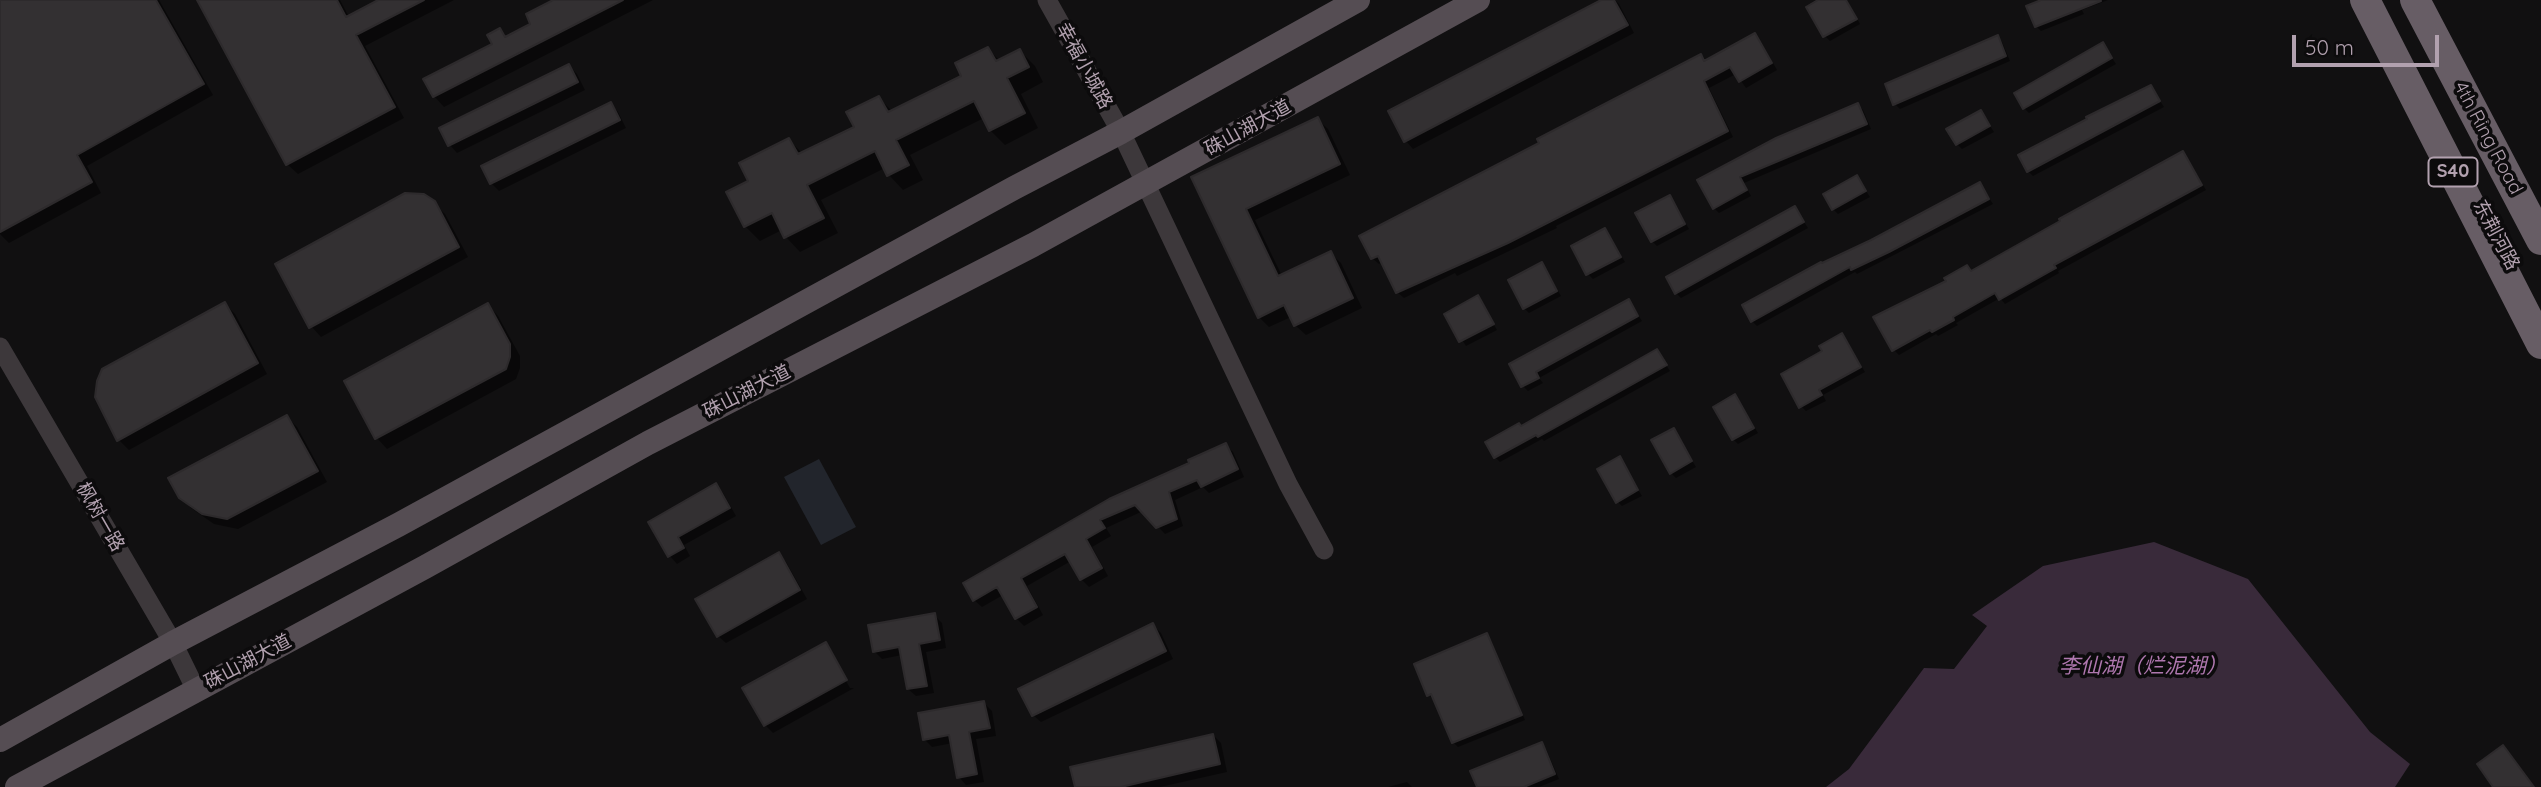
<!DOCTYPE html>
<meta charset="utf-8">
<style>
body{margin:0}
#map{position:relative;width:2541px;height:787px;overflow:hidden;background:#111011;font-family:Quicksand,sans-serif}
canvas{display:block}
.scale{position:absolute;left:2292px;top:35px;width:147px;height:32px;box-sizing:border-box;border:4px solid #b2a1af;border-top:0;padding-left:9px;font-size:21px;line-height:24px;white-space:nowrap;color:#b2a1af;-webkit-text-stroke:5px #0c0b0c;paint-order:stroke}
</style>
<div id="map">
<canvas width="2541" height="787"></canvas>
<div class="scale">50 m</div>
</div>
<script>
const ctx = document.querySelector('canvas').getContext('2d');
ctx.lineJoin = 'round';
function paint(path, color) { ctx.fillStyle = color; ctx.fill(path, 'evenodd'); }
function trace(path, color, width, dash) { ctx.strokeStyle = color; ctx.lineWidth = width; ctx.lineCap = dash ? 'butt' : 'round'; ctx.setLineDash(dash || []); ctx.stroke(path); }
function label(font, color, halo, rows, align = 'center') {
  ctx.font = font + ' Quicksand,"Noto Sans SC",sans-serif'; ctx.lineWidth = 7; ctx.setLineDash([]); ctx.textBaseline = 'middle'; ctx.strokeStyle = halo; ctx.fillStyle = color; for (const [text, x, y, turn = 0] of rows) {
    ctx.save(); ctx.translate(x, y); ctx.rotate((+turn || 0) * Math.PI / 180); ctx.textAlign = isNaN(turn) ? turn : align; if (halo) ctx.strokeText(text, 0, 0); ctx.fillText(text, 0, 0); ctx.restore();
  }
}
paint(new Path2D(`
 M819,459L856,527L821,545L784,477Z`), '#22252c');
paint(new Path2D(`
 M2154,542L2248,579L2370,732L2410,764L2395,787H1826L1849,769L1924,668L1954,669L1987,626L1972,615L2043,566Z`), '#392a3a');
paint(new Path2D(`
 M0,0H159L213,95L87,166L101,193L9,243L0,234Z
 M199,0H340L349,17L382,0H454L365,46L404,118L298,174L287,164Z
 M557,0H653L444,107L434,96L494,45L499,30L507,38L533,24Z
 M1605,0H1615L1619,4L1634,33L1413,149L1406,141Z
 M1822,0H1847L1860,24L1830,41L1825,36Z
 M2046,0H2108L2082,10L2084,14L2041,31L2036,26Z
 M1755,35L1761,42L1777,70L1746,88L1736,74L1709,88L1733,137L1556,226L1557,228L1457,276L1455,273L1404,298L1397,292L1383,262L1379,264L1372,258L1541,144L1700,56L1706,62Z
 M1997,37L2002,42L2010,61L1900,109L1895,104Z
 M2103,44L2116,64L2029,113L2024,108Z
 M988,49L1000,61L1020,51L1035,66L1043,82L1021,94L1038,128L1005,145L990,130L984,118L910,155L923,180L903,190L889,175L885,168L821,200L838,233L800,252L786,237L782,230L760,241L745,226L751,182L789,140L803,154L856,127L879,98L893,112L964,77Z
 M569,66L577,74L585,90L457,153L450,145Z
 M2151,87L2164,107L2033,176L2028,171Z
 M611,104L618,112L626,128L499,191L491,183Z
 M1858,105L1863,110L1871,129L1744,183L1751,196L1719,213L1714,208L1700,180Z
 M1981,112L1994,132L1962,149L1957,144Z
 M1317,119L1328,129L1350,175L1255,220L1282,276L1330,253L1341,263L1362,308L1306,335L1295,325L1291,317L1269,327L1259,317L1193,178Z
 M2183,153L2206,190L2058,271L2059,273L2005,304L2000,298L1956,323L1958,325L1938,336L1936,334L1899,355L1894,350L1876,318L1972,273Z
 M1857,177L1870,197L1838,214L1833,209Z
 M1980,184L1993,204L1857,274L1855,272L1757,326L1752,321L1822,265Z
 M1670,197L1689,229L1657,246L1652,241Z
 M433,203L445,214L468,257L321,337L311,326Z
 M1795,208L1808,228L1681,298L1676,293Z
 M1605,230L1625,262L1593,279L1588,274Z
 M1542,264L1561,296L1529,313L1524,308Z
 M1478,298L1497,330L1466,346L1446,314Z
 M1629,301L1642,321L1539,378L1543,383L1528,391L1523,386L1511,365Z
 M225,304L235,314L267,374L129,450L119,440Z
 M488,305L498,316L520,356V368L516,379L387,449L377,438L346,382Z
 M1842,335L1865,372L1823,395L1826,401L1806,411L1801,406L1825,352Z
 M1657,351L1670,371L1544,441L1542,439L1500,462L1495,457L1487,443L1521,427Z
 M1735,396L1758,433L1738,444L1733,439Z
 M287,417L297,427L327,482L238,529L214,524L191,508L180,497Z
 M1673,430L1696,467L1676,478L1671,473Z
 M1225,445L1233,452L1244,477L1209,493L1203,487L1175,500L1183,526L1165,534L1143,511L1106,528L1111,536L1092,547L1108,576L1089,587L1081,579L1071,561L1027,586L1043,615L1024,626L1016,618L1003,595L982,607L974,600L965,584Z
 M1619,459L1642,496L1622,506L1617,501Z
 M715,486L723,493L736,516L684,545L690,556L677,564L670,556L650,522Z
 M779,554L786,562L807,599L726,643L718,636Z
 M934,615L942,623L946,648L926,652L934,693L916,696L908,689L902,655L882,659L874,651Z
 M1153,625L1161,633L1173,659L1041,722L1033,715Z
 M1486,635L1491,640L1525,720L1458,747L1453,742L1434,700L1429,695Z
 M825,644L832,651H829L850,688H854L773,733L765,725Z
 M984,703L992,711L996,736L976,739L984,782L966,785L959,777L953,743L932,747L924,739Z
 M1213,735L1221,743L1227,772L1160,787H1077Z
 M1541,744L1546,749L1559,779L1539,787H1479Z
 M1407,782L1412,787H1388Z`), '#0007');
const building = new Path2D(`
 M0,0H156L204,84L77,155L92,182L0,232Z
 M197,0H337L346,17L378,0H424L356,35L395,107L286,165Z
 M553,0H623L433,97L423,79L492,44L487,35L500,28L505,37L530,24L526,14Z
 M1601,0H1614L1628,25L1404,142L1388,111Z
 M1818,0H1846L1857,19L1823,37L1806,7Z
 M2041,0H2100L2101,1L2035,27L2026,6Z
 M1755,33L1772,63L1739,82L1730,67L1704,81L1728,131L1508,243L1396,293L1378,256L1371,259L1359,236L1539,143L1537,139L1701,54L1704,61Z
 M1998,35L2006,56L1893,105L1885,84Z
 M2103,42L2112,58L2023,109L2014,93Z
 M988,47L996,61L1020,49L1029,67L1007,78L1025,113L989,131L974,101L896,140L909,165L887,176L875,151L807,185L824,218L784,238L772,213L744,227L726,192L748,181L739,163L789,138L798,154L854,127L846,112L879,96L888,112L961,76L955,63Z
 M569,64L578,82L448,146L439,128Z
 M2151,85L2160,101L2027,172L2018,155L2087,119L2086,117Z
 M611,102L620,120L490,184L481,166Z
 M1858,103L1867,124L1740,177L1747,190L1713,209L1697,180L1776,138Z
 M1981,110L1990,126L1956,145L1946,129Z
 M1318,117L1340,164L1246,209L1278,276L1331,251L1353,298L1294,326L1284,305L1258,318L1191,177Z
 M2183,151L2202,185L2054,265L2056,268L1999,300L1995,293L1953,317L1954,320L1932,332L1930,330L1892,351L1873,317L1946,281L1944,278L1967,265L1971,271L2060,221L2059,219Z
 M1857,175L1866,191L1832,210L1823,194Z
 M1980,182L1989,199L1889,252L1851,270L1850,267L1751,322L1742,305L1821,262L1822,263L1871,240Z
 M405,193L424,194L435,201L459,247L309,328L275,264Z
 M1670,195L1685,224L1651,242L1635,213Z
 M1795,206L1804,222L1675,294L1666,277Z
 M1605,228L1621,257L1586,275L1571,246Z
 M1542,262L1557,291L1523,309L1508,280Z
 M1478,295L1494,324L1459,342L1444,314Z
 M1629,299L1638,316L1536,372L1539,378L1521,387L1509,364Z
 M225,302L258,363L117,441L95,397L97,381L102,369Z
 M488,303L510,344V357L506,369L375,439L344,381Z
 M1842,333L1861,367L1819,390L1822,395L1799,408L1781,374L1822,351L1819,346Z
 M1657,349L1667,365L1538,437L1536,435L1494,458L1485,442L1519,423L1521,426Z
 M1735,394L1754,428L1732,440L1713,407Z
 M287,415L318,471L227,519L202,514L179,498L168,478Z
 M1674,428L1692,461L1670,474L1651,440Z
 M1226,443L1238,469L1201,487L1197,480L1169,492L1177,519L1156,528L1135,505L1100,520L1105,528L1086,539L1102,568L1080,580L1065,554L1021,578L1037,607L1015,619L997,587L973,601L963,583L1109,499L1189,463L1188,460Z
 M1620,456L1638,490L1616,503L1597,469Z
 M716,483L730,508L678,537L684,548L668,557L648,522Z
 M779,552L800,590L717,637L695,599Z
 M935,613L940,640L919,644L927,686L907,689L899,647L873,652L868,625Z
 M1153,623L1166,651L1032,716L1018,689Z
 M1487,633L1522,715L1452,743L1431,694L1427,696L1414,664Z
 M826,642L847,680L764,726L742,688Z
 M984,701L990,728L969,732L977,774L957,778L949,735L923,740L918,713Z
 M1213,734L1220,764L1121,787H1075L1070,767Z
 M1542,742L1555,774L1524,787H1477L1470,771Z
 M2503,745L2534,787H2493L2477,764Z`);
paint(building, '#333032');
trace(building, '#2d2a2c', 2);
trace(new Path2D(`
 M1047,0L1121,132L1288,484L1324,550
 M0,347L173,643L196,690`), '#3d383b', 19);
trace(new Path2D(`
 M0,740L173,643L398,525L1014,188L1121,132L1358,0
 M17,787L425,567L648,443L1033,245L1478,0`), '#554d53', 24);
trace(new Path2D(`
 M2365,0L2541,344
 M2415,0L2541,240`), '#675d65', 30);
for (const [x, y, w] of [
 [2453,172,49]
]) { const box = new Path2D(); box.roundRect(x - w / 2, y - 14.5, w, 29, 5); ctx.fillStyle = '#0c0b0c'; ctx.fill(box); trace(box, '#b2a1af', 2); }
label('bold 18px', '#b2a1af', null, [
 ["S40",2453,172]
]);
label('19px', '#b2a1af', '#0c0b0c', [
 ["幸福小城路",1084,66,61],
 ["硃山湖大道",1248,128,-29],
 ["4th Ring Road",2488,138,62],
 ["东荆河路",2496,235,62],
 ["硃山湖大道",747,392,-27],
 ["枫树一路",100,517,60],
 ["硃山湖大道",248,662,-28]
]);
label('italic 21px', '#af77af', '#0c0b0c', [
 ["李仙湖（烂泥湖）",2143,667]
]);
</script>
